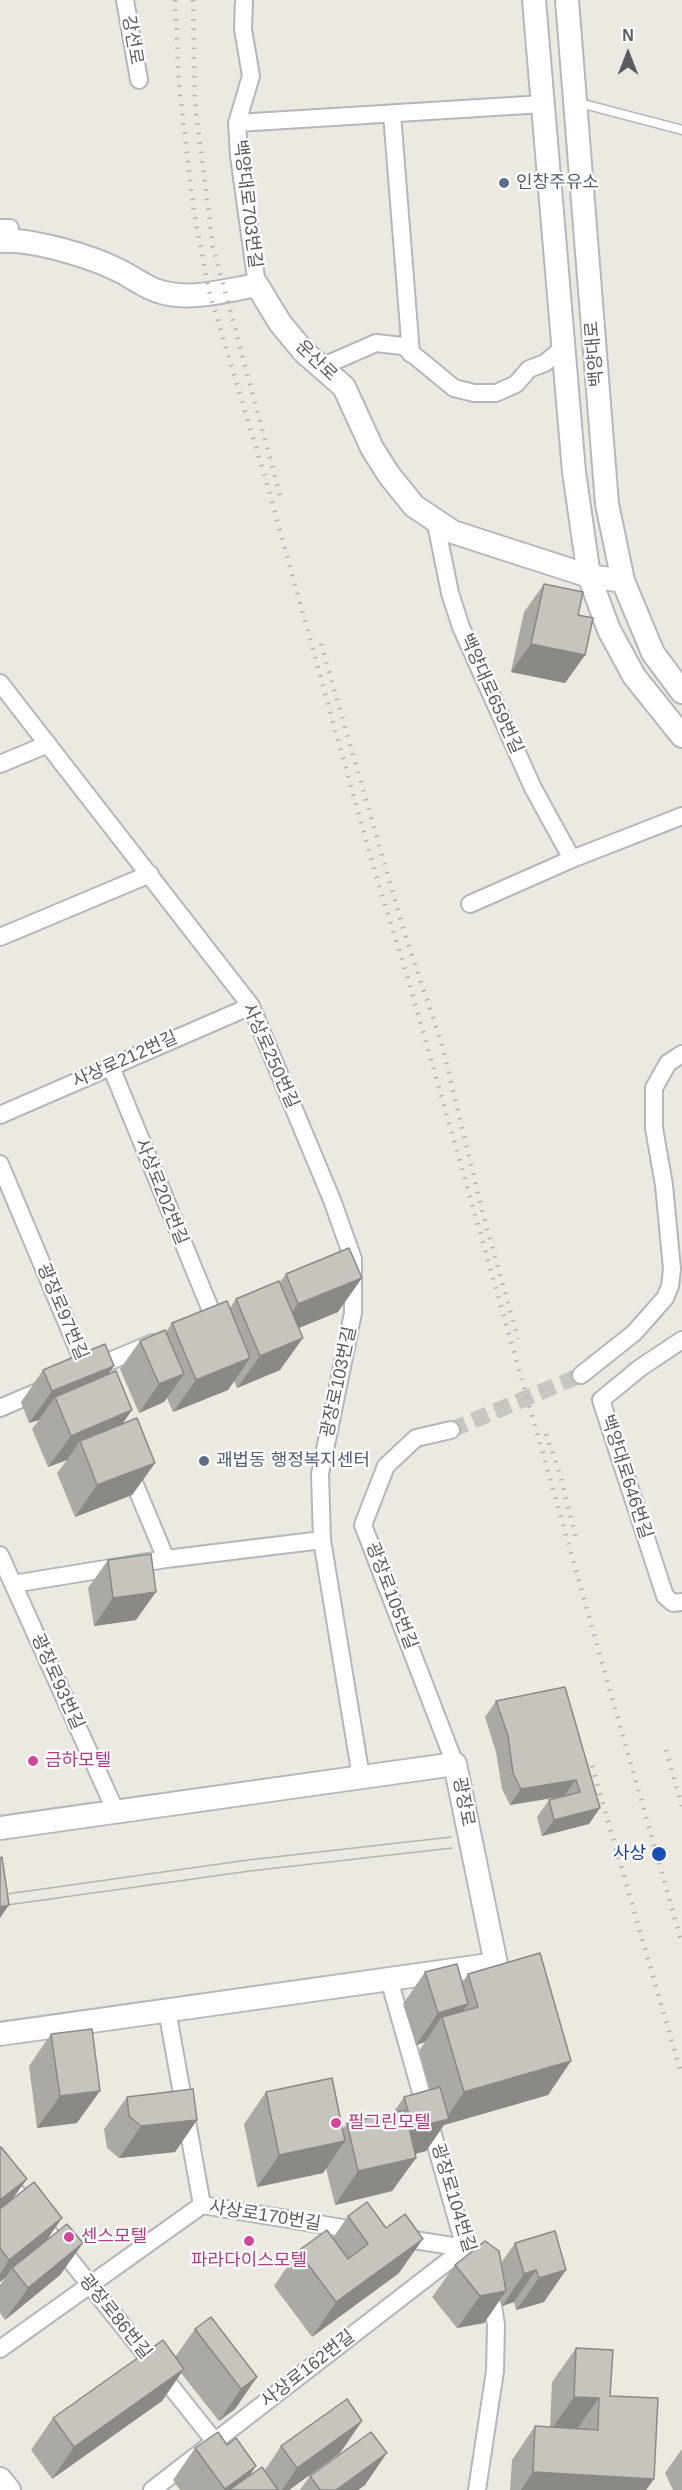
<!DOCTYPE html>
<meta charset="utf-8">
<style>
body{margin:0}
#map{position:relative;width:682px;height:2490px;overflow:hidden;background:#ece9e0;font-family:Arial,sans-serif}
canvas{display:block}
.north{position:absolute;left:598px;top:24px;width:60px;height:60px;-webkit-text-stroke:4px #fff;paint-order:stroke;rotate:0deg;font-size:16px;font-weight:700;line-height:24px;text-align:center;color:#595d61}
.north::after{content:'';display:block;margin:auto;width:21px;height:27px;background:#595d61;clip-path:polygon(50% 0,100% 100%,50% 72%,0 100%)}
</style>
<div id="map">
<canvas width="682" height="2490"></canvas>
<div class="north">N</div>
</div>
<script>
const ctx = document.querySelector('canvas').getContext('2d');
ctx.lineJoin = 'round';
function trace(path, color, width, dash) { ctx.strokeStyle = color; ctx.lineWidth = width; ctx.lineCap = dash ? 'butt' : 'round'; ctx.setLineDash(dash || []); ctx.stroke(path); }
function paint(path, color) { ctx.fillStyle = color; ctx.fill(path, 'evenodd'); }
function label(font, color, halo, rows, align = 'center') {
  ctx.font = font + ' Arial,"Noto Sans KR",sans-serif'; ctx.lineWidth = 4.5; ctx.setLineDash([]); ctx.textBaseline = 'middle'; ctx.strokeStyle = halo; ctx.fillStyle = color; for (const [text, x, y, turn = 0] of rows) {
    ctx.save(); ctx.translate(x, y); ctx.rotate((+turn || 0) * Math.PI / 180); ctx.textAlign = isNaN(turn) ? turn : align; if (halo) ctx.strokeText(text, 0, 0); ctx.fillText(text, 0, 0); ctx.restore();
  }
}
trace(new Path2D(`
 M451,1430L581,1375`), '#c7c6c0', 16, [16, 8]);
const lane = new Path2D(`
 M576,102L682,130`);
const street = new Path2D(`
 M125,0L139,80
 M244,0L243,29L251,76L237,123L239,156L257,285
 M392,114L411,354
 M237,123L543,104
 M0,228H10
 M321,367L376,343L403,346L454,388L474,393H496L516,384L529,369L545,363L564,347
 M435,519L450,593L461,627L533,788L572,859
 M0,683L251,1006L332,1200L353,1259V1313L320,1474L322,1540L361,1777
 M0,764L48,744
 M470,904L572,859L682,816
 M0,937L150,874
 M111,1067L214,1318
 M0,1115L251,1006
 M0,1164L89,1376
 M682,1340L640,1368L601,1400L665,1596L673,1603L682,1602
 M91,1369L153,1343
 M581,1375L634,1333L665,1298L670,1286L672,1269L664,1185L654,1128V1088L668,1063L682,1054
 M0,1408L42,1390
 M451,1430L416,1438L386,1466L363,1525L455,1764
 M128,1468L166,1559
 M0,1555L116,1812
 M13,1584L166,1559L322,1540
 M389,1979L465,2248L493,2306L496,2325L495,2371L477,2490
 M167,2010L202,2205
 M0,2172L224,2453
 M401,2238L465,2248
 M0,2349L202,2205L361,2231
 M152,2490L465,2248`);
const secondary = new Path2D(`
 M534,0L574,472L589,576L609,630L634,676L682,736
 M567,0L607,504L623,581L653,653L682,692
 M0,241C31,238 93,257 120,271C134,278 146,288 161,292C192,301 227,290 257,285L280,323L304,352L344,387L372,448L389,475L414,506L453,532L589,576L623,581
 M0,1828L455,1764L496,1964L0,2034
 M0,2479L9,2490`);
trace(lane, '#b3b7bb', 11);
trace(street, '#b3b7bb', 20);
trace(secondary, '#b4b8bd', 26);
trace(lane, '#fff', 8);
trace(street, '#fff', 16);
trace(secondary, '#fff', 22);
trace(new Path2D(`
 M0,1895L248,1860L451,1837
 M0,1906L250,1871L452,1848`), '#b2b3b3', 1.5);
trace(new Path2D(`
 M175,0L179,85L194,213L209,291L269,491L375,873L407,975L682,1944
 M193,0L195,104L213,247L281,499
 M321,644L405,935L441,1041L482,1210L518,1339
 M546,1434L559,1472L576,1538
 M666,1750L682,1806
 M592,1766L682,2076`), '#b2b3b3', 4.5, [1.5, 8]);
paint(new Path2D(`
 M544,584L578,615L585,655L565,683L511,672L524,612Z
 M286,1274L338,1312L299,1328L280,1370L237,1388L234,1381L228,1390L173,1412L167,1398L164,1402L139,1413L120,1369L140,1341L166,1332L172,1323L230,1308L236,1299L280,1282Z
 M43,1370L108,1374L122,1424L155,1463L132,1495L75,1517L57,1473L67,1460L48,1467L32,1429L39,1420L29,1423L21,1402Z
 M108,1560L136,1620L94,1626L88,1588Z
 M565,1687L589,1824L542,1836L537,1817L549,1800L564,1796L510,1805L502,1789L496,1752L485,1717L496,1701Z
 M425,1972L462,1983L468,1974L571,2061L548,2095L444,2125L426,2151L415,2154L416,2158L392,2191L335,2205L326,2168L323,2173L257,2187L244,2124L266,2092L343,2129L347,2123L393,2113L404,2097L430,2089L419,2051L425,2042L416,2045L403,2004Z
 M51,2034L77,2123L37,2128L29,2066Z
 M127,2097L197,2120L175,2152L119,2158L107,2148L104,2129Z
 M0,2148L13,2199L47,2240L83,2243L60,2275L5,2320L0,2313V2285L5,2278L0,2282Z
 M348,2216L386,2228L399,2273L312,2337L274,2286L298,2251L333,2238Z
 M555,2231L544,2302L516,2310L514,2302L502,2306L500,2300L484,2323L457,2328L432,2297L455,2265L501,2263L515,2243Z
 M195,2329L257,2377L235,2409L219,2421L181,2373L162,2401L52,2479L31,2450L53,2418L175,2357Z
 M576,2348L610,2396L654,2479L646,2490H510L512,2460L535,2426L550,2427L552,2382Z
 M362,2421L340,2453L289,2490H180L173,2480L195,2448L250,2476L265,2470L281,2446Z
 M682,2449V2490H673L665,2473Z
 M310,2476L365,2485L358,2490H300Z`), '#aba9a3');
paint(new Path2D(`
 M531,644L585,655L565,683L511,672Z
 M362,1278L338,1312L274,1338L298,1304Z
 M303,1338L280,1370L237,1388L260,1356Z
 M250,1358L228,1390L173,1412L196,1380Z
 M114,1366L92,1398L55,1397L39,1420L29,1423L52,1391Z
 M184,1374L164,1402L139,1413L159,1384Z
 M132,1410L110,1442L80,1441L67,1460L48,1467L71,1436Z
 M155,1463L132,1495L75,1517L97,1485Z
 M156,1592L136,1620L94,1626L113,1598Z
 M576,1780L564,1796L510,1805L521,1789Z
 M600,1808L589,1824L542,1836L554,1820Z
 M9,1905L0,1918V1907Z
 M468,2004L447,2034L442,2017L425,2042L416,2045L438,2013Z
 M571,2061L548,2095L444,2125L426,2151L390,2160L413,2128L445,2120L464,2092Z
 M100,2091L77,2123L37,2128L60,2096Z
 M197,2120L175,2152L119,2158L141,2126Z
 M345,2141L323,2173L257,2187L279,2155Z
 M416,2158L392,2191L335,2205L358,2171Z
 M27,2179L4,2211L0,2214V2200Z
 M62,2218L40,2250L12,2268L5,2278L0,2282V2274L9,2260Z
 M423,2239L399,2273L312,2337L336,2302Z
 M83,2243L60,2275L5,2320L28,2288Z
 M536,2270L514,2302L502,2306L524,2274Z
 M566,2270L544,2302L516,2310L539,2278Z
 M506,2291L484,2323L457,2328L480,2296Z
 M184,2369L162,2401L52,2479L74,2447Z
 M257,2377L235,2409L219,2421L241,2389Z
 M574,2397L599,2398L575,2432L550,2431Z
 M362,2421L340,2453L289,2490H282L297,2468Z
 M387,2453L365,2485L358,2490H336Z
 M256,2466L240,2490H224L225,2489Z
 M533,2472L654,2479L646,2490H521Z`), '#8b8985');
const building = new Path2D(`
 M544,584L583,592L578,615L593,618L585,655L531,644Z
 M349,1248L362,1278L298,1304L286,1274Z
 M279,1281L303,1338L260,1356L236,1299Z
 M227,1301L250,1358L196,1380L172,1323Z
 M165,1330L184,1374L159,1384L140,1341Z
 M105,1344L114,1366L52,1391L43,1370Z
 M116,1371L132,1410L71,1436L55,1397Z
 M137,1418L155,1463L97,1485L80,1441Z
 M151,1554L156,1592L113,1598L108,1560Z
 M565,1687L600,1808L554,1820L549,1800L580,1792L576,1780L521,1789L513,1773L508,1736L496,1701Z
 M2,1857L9,1905L0,1907V1858Z
 M540,1953L571,2061L464,2092L442,2017L478,2007L468,1974Z
 M457,1964L468,2004L438,2013L425,1972Z
 M92,2029L100,2091L60,2096L51,2034Z
 M332,2078L345,2141L279,2155L266,2092Z
 M440,2087L449,2119L413,2128L404,2097Z
 M193,2089L197,2120L141,2126L129,2116L127,2097Z
 M405,2110L416,2158L358,2171L347,2123Z
 M1,2147L27,2179L0,2200V2148Z
 M34,2182L62,2218L9,2260L0,2248V2209Z
 M367,2202L386,2228L405,2214L423,2239L336,2302L298,2251L327,2230L348,2259L368,2244L348,2216Z
 M67,2224L83,2243L28,2288L12,2268Z
 M555,2231L566,2270L539,2278L536,2270L524,2274L515,2243Z
 M485,2241L499,2251L506,2291L480,2296L455,2265Z
 M211,2317L257,2377L241,2389L195,2329Z
 M163,2340L184,2369L74,2447L53,2418Z
 M576,2348L613,2350L610,2396L658,2398L654,2479L533,2472L535,2426L598,2430L599,2398L574,2397Z
 M347,2399L362,2421L297,2468L281,2446Z
 M218,2432L227,2445L236,2438L256,2466L225,2489L195,2448Z
 M371,2432L387,2453L336,2490H320L310,2476Z
 M262,2467L278,2490H229Z`);
paint(building, '#c7c4be');
trace(building, '#8b8985', 1.5);
for (const [x, y, r, color] of [
 [504,183,6,"#5c6f8a"],
 [204,1461,6,"#5c6f8a"],
 [33,1761,6,"#d1479c"],
 [659,1854,8,"#1a4fb4"],
 [336,2123,6,"#d1479c"],
 [69,2237,6,"#d1479c"],
 [249,2241,6,"#d1479c"]
]) { const dot = new Path2D(); dot.arc(x, y, r, 0, 2 * Math.PI); ctx.fillStyle = color; ctx.fill(dot); trace(dot, '#fff', 2); }
label('18px', '#595d61', '#fff', [
 ["강선로",132,40,80],
 ["백양대로703번길",247,204,83],
 ["백양대로",595,354,-95],
 ["운산로",316,361,44],
 ["백양대로659번길",491,694,66],
 ["사상로250번길",270,1056,66],
 ["사상로212번길",125,1060,-24],
 ["사상로202번길",161,1192,68],
 ["광장로97번길",62,1312,67],
 ["광장로103번길",339,1382,-78],
 ["백양대로646번길",626,1477,72],
 ["광장로105번길",391,1596,69],
 ["광장로93번길",57,1682,66],
 ["광장로",463,1802,79],
 ["광장로104번길",453,2198,73],
 ["사상로170번길",265,2216,9],
 ["광장로86번길",115,2317,51],
 ["사상로162번길",308,2369,-38]
]);
label('18px', '#4e5e75', '#fff', [
 ["인창주유소",516,183],
 ["괘법동 행정복지센터",216,1461]
], 'left');
label('18px', '#b23c85', '#fff', [
 ["금하모텔",45,1761],
 ["필그린모텔",348,2123],
 ["센스모텔",81,2237],
 ["파라다이스모텔",249,2261,"center"]
], 'left');
label('18px', '#164399', '#fff', [
 ["사상",646,1854]
], 'right');
</script>
